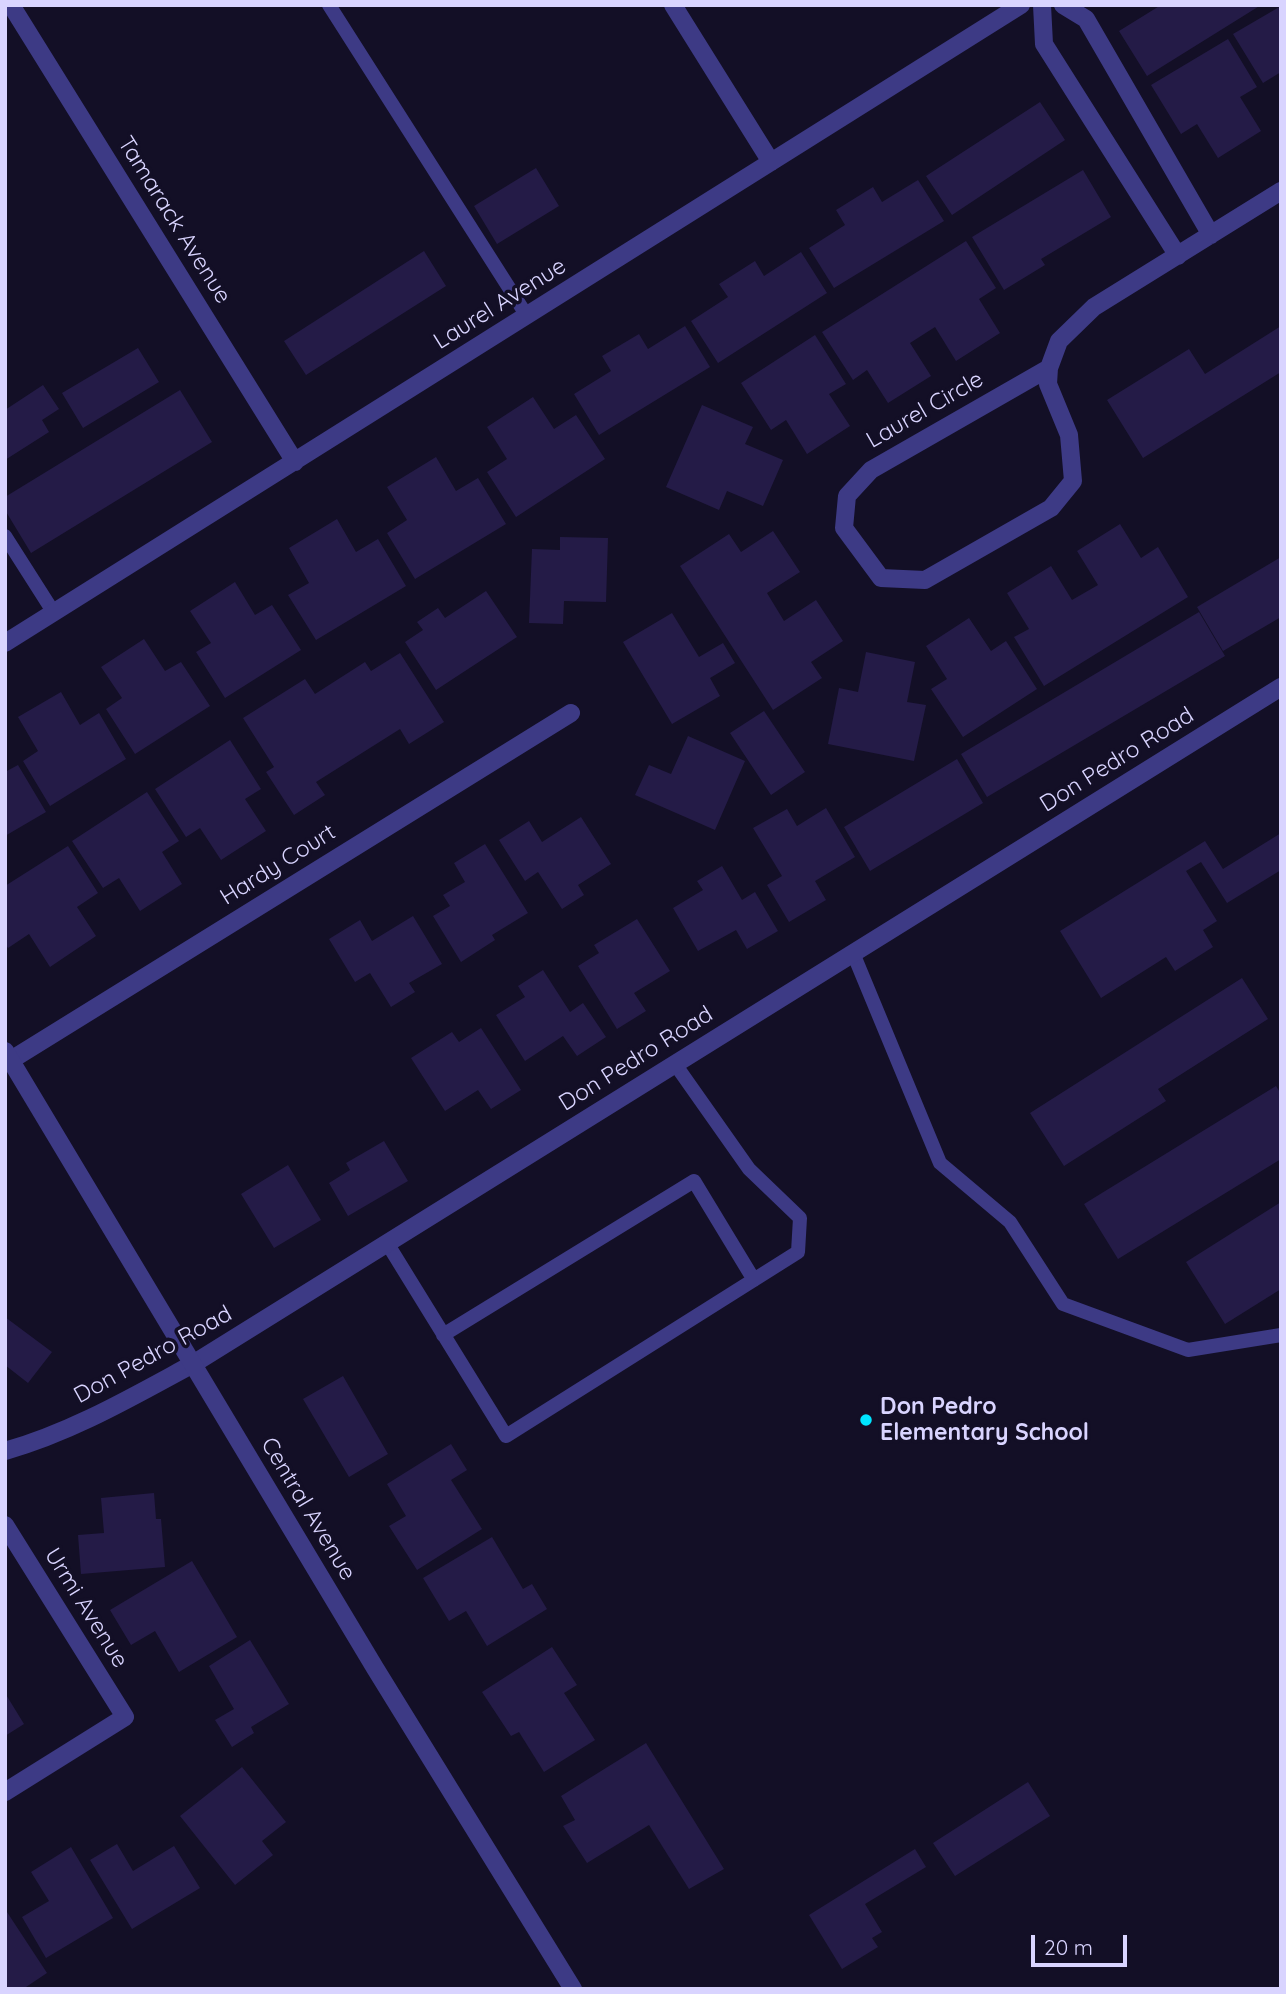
<!DOCTYPE html>
<style>
body{margin:0}
#map{position:relative;width:1286px;height:1994px;overflow:hidden;background:#130f26;font-family:Quicksand,sans-serif}
canvas{display:block}
.frame{position:absolute;inset:0;border:7px solid #d9d4ff;pointer-events:none}
.scale{position:absolute;left:1031px;top:1935px;width:96px;height:32px;box-sizing:border-box;border:4px solid #d9d4ff;border-top:0;padding-left:9px;font-size:21px;line-height:24px;white-space:nowrap;color:#d9d4ff;-webkit-text-stroke:5px #130f26;paint-order:stroke}
</style>
<div id="map">
<canvas width="1286" height="1994"></canvas>
<div class="frame"></div>
<div class="scale">20 m</div>
</div>
<script>
const ctx = document.querySelector('canvas').getContext('2d');
ctx.lineJoin = 'round';
function paint(path, color) { ctx.fillStyle = color; ctx.fill(path, 'evenodd'); }
function trace(path, color, width, dash) { ctx.strokeStyle = color; ctx.lineWidth = width; ctx.lineCap = dash ? 'butt' : 'round'; ctx.setLineDash(dash || []); ctx.stroke(path); }
function label(font, color, halo, rows, align = 'center') {
  ctx.font = font + ' Quicksand,sans-serif'; ctx.lineWidth = 7; ctx.setLineDash([]); ctx.textBaseline = 'middle'; ctx.strokeStyle = halo; ctx.fillStyle = color; for (const [text, x, y, turn = 0] of rows) {
    ctx.save(); ctx.translate(x, y); ctx.rotate((+turn || 0) * Math.PI / 180); ctx.textAlign = isNaN(turn) ? turn : align; if (halo) ctx.strokeText(text, 0, 0); ctx.fillText(text, 0, 0); ctx.restore();
  }
}
paint(new Path2D(`
 M1161,5H1261L1147,76L1119,31Z
 M1281,6V72L1263,83L1233,34Z
 M1228,39L1257,87L1240,97L1261,131L1218,158L1197,124L1181,134L1151,85Z
 M1040,102L1065,140L952,215L926,176Z
 M536,168L559,206L497,244L474,206Z
 M1083,170L1111,217L1041,259L1045,265L1004,290L972,237Z
 M918,180L944,221L834,288L809,248L845,225L836,210L873,187L882,202Z
 M966,241L996,288L979,299L1000,333L956,361L935,327L910,343L931,376L888,403L867,370L853,380L822,332Z
 M424,251L446,286L306,375L284,341Z
 M801,252L827,293L718,363L691,321L728,297L719,284L755,261L764,276Z
 M685,326L710,367L599,435L574,394L611,371L602,356L639,334L648,349Z
 M1281,326V372L1143,458L1107,400L1189,349L1205,374Z
 M815,335L846,384L829,394L850,426L807,454L786,420L771,430L741,383Z
 M138,348L159,382L83,428L62,393Z
 M43,385L59,409L42,420L49,432L5,460V410Z
 M180,390L212,442L31,553L5,510V497Z
 M533,397L554,429L576,415L605,459L516,517L487,472L507,459L487,427Z
 M702,405L753,427L745,444L783,460L763,506L727,491L719,510L666,487Z
 M436,457L456,491L478,478L506,524L415,579L387,533L407,520L387,487Z
 M337,519L356,552L378,539L406,586L316,640L288,595L309,583L289,548Z
 M1120,524L1141,558L1158,547L1188,597L1044,686L1014,637L1029,629L1007,593L1051,566L1072,600L1098,585L1077,551Z
 M773,531L800,572L767,593L784,621L816,600L843,641L811,662L822,678L773,710L680,566L729,534L741,552Z
 M560,537L608,538L606,602L564,601L563,624L529,623L532,549L560,550Z
 M1281,557V617L1223,651L1197,607Z
 M235,582L255,615L272,605L301,650L225,698L196,652L211,643L190,611Z
 M486,591L517,637L436,690L405,642L423,630L417,622L438,608L445,618Z
 M1199,612L1225,656L987,797L961,754Z
 M672,613L699,657L723,643L735,663L710,678L720,696L672,724L623,642Z
 M969,618L991,651L1006,641L1037,689L963,737L931,689L947,679L926,646Z
 M144,639L165,671L181,662L210,706L135,754L106,709L122,698L101,667Z
 M866,652L915,662L907,702L926,705L914,761L828,744L839,688L858,692Z
 M400,653L444,722L409,744L400,729L316,782L325,795L294,815L266,772L274,767L243,718L305,679L315,694L365,662L371,671Z
 M61,692L80,725L99,713L126,759L50,806L23,761L38,751L18,717Z
 M764,711L805,772L771,795L730,733Z
 M688,736L745,761L715,830L635,795L649,765L671,774Z
 M230,740L261,789L245,799L266,831L221,860L200,828L186,837L155,789Z
 M957,759L983,803L870,871L844,827Z
 M18,765L46,812L5,836V772Z
 M147,792L179,841L162,852L182,884L140,911L119,878L103,888L72,841Z
 M826,808L855,857L815,881L826,900L789,922L767,885L782,876L753,828L787,809L797,826Z
 M581,817L611,864L578,885L584,895L562,909L538,872L525,881L499,840L529,821L542,842Z
 M1281,833V870L1227,903L1201,862L1186,871L1217,921L1203,930L1213,947L1175,971L1166,957L1101,998L1060,931L1205,841L1223,869Z
 M485,844L528,913L492,935L495,940L461,962L433,916L450,906L443,895L465,882L454,863Z
 M68,846L98,893L77,907L96,936L50,967L29,934L8,948L5,944V886Z
 M722,866L742,900L755,892L778,931L747,949L736,930L698,951L673,908L703,890L697,881Z
 M413,916L442,964L409,983L415,992L391,1007L370,973L355,982L329,939L360,920L372,941Z
 M637,919L670,971L634,993L646,1011L617,1029L578,966L599,953L594,945Z
 M543,970L570,1012L583,1003L606,1037L577,1056L563,1036L525,1061L496,1015L525,997L518,986Z
 M1242,978L1268,1019L1158,1089L1166,1101L1064,1166L1030,1113Z
 M481,1028L521,1090L491,1109L478,1090L445,1111L411,1058L452,1032L459,1042Z
 M1276,1086L1281,1094V1159L1118,1259L1084,1204Z
 M384,1141L408,1181L348,1216L329,1183L350,1170L346,1163Z
 M288,1165L321,1220L274,1248L241,1194Z
 M1281,1202V1289L1225,1324L1186,1262Z
 M5,1317L52,1352L28,1383L5,1365Z
 M343,1376L388,1454L349,1477L303,1399Z
 M451,1444L467,1470L451,1480L482,1529L417,1570L389,1526L406,1516L387,1484Z
 M154,1493L156,1519H161L165,1567L81,1574L78,1535L104,1533L101,1498Z
 M492,1537L523,1589L532,1584L547,1609L487,1646L466,1611L449,1621L423,1578Z
 M192,1561L237,1637L179,1672L155,1631L131,1645L110,1610Z
 M250,1640L289,1704L251,1727L254,1733L232,1747L215,1720L234,1709L209,1666Z
 M552,1647L577,1685L564,1693L595,1740L544,1772L519,1732L511,1736L482,1692Z
 M5,1693L24,1724L5,1736Z
 M646,1743L724,1869L689,1889L649,1825L587,1863L563,1826L575,1820L561,1796Z
 M242,1767L286,1822L262,1841L273,1855L235,1885L180,1816Z
 M1028,1782L1050,1816L955,1876L933,1843Z
 M117,1844L133,1871L174,1846L200,1888L132,1929L90,1860Z
 M71,1847L113,1918L46,1958L22,1917L49,1901L31,1872Z
 M915,1849L926,1867L865,1904L882,1932L872,1938L878,1947L842,1969L809,1915Z
 M5,1909L47,1973L23,1989H5Z`), '#241b47');
trace(new Path2D(`
 M329,5L527,316
 M5,536L54,613
 M853,953L940,1163L1010,1222L1063,1304L1188,1350L1281,1335
 M387,1243L506,1436L798,1252L800,1218L749,1169L675,1064
 M443,1335L694,1181L754,1280`), '#3d3a85', 14);
trace(new Path2D(`
 M11,5L295,462
 M673,5L771,162
 M1042,5L1044,44L1178,256
 M1063,5L1086,19L1211,235
 M1049,368L871,470L847,496L844,528L881,578L925,580L1051,508L1073,481L1069,435L1048,384L1049,368L1059,341L1094,307L1281,191
 M5,643L1021,5
 M11,1060L571,713
 M5,1451C72,1432 132,1397 193,1364L1281,687
 M5,1525L125,1717L5,1792`), '#3d3a85', 18);
trace(new Path2D(`
 M5,1051L375,1668L573,1989`), '#3d3a85', 18);
for (const [x, y, r, color] of [
 [866,1420,7,"#00e5ff"]
]) { const dot = new Path2D(); dot.arc(x, y, r, 0, 2 * Math.PI); ctx.fillStyle = color; ctx.fill(dot); trace(dot, '#130f26', 2.5); }
label('23px', '#d9d4ff', '#130f26', [
 ["Tamarack Avenue",174,220,58],
 ["Laurel Avenue",500,304,-32],
 ["Laurel Circle",925,410,-30],
 ["Don Pedro Road",1117,760,-32],
 ["Hardy Court",278,865,-32],
 ["Don Pedro Road",636,1059,-32],
 ["Don Pedro Road",153,1355,-29],
 ["Central Avenue",308,1509,59],
 ["Urmi Avenue",86,1608,58]
]);
label('bold 23px', '#d9d4ff', '#130f26', [
 ["Don Pedro",880,1407],
 ["Elementary School",880,1433]
], 'left');
</script>
